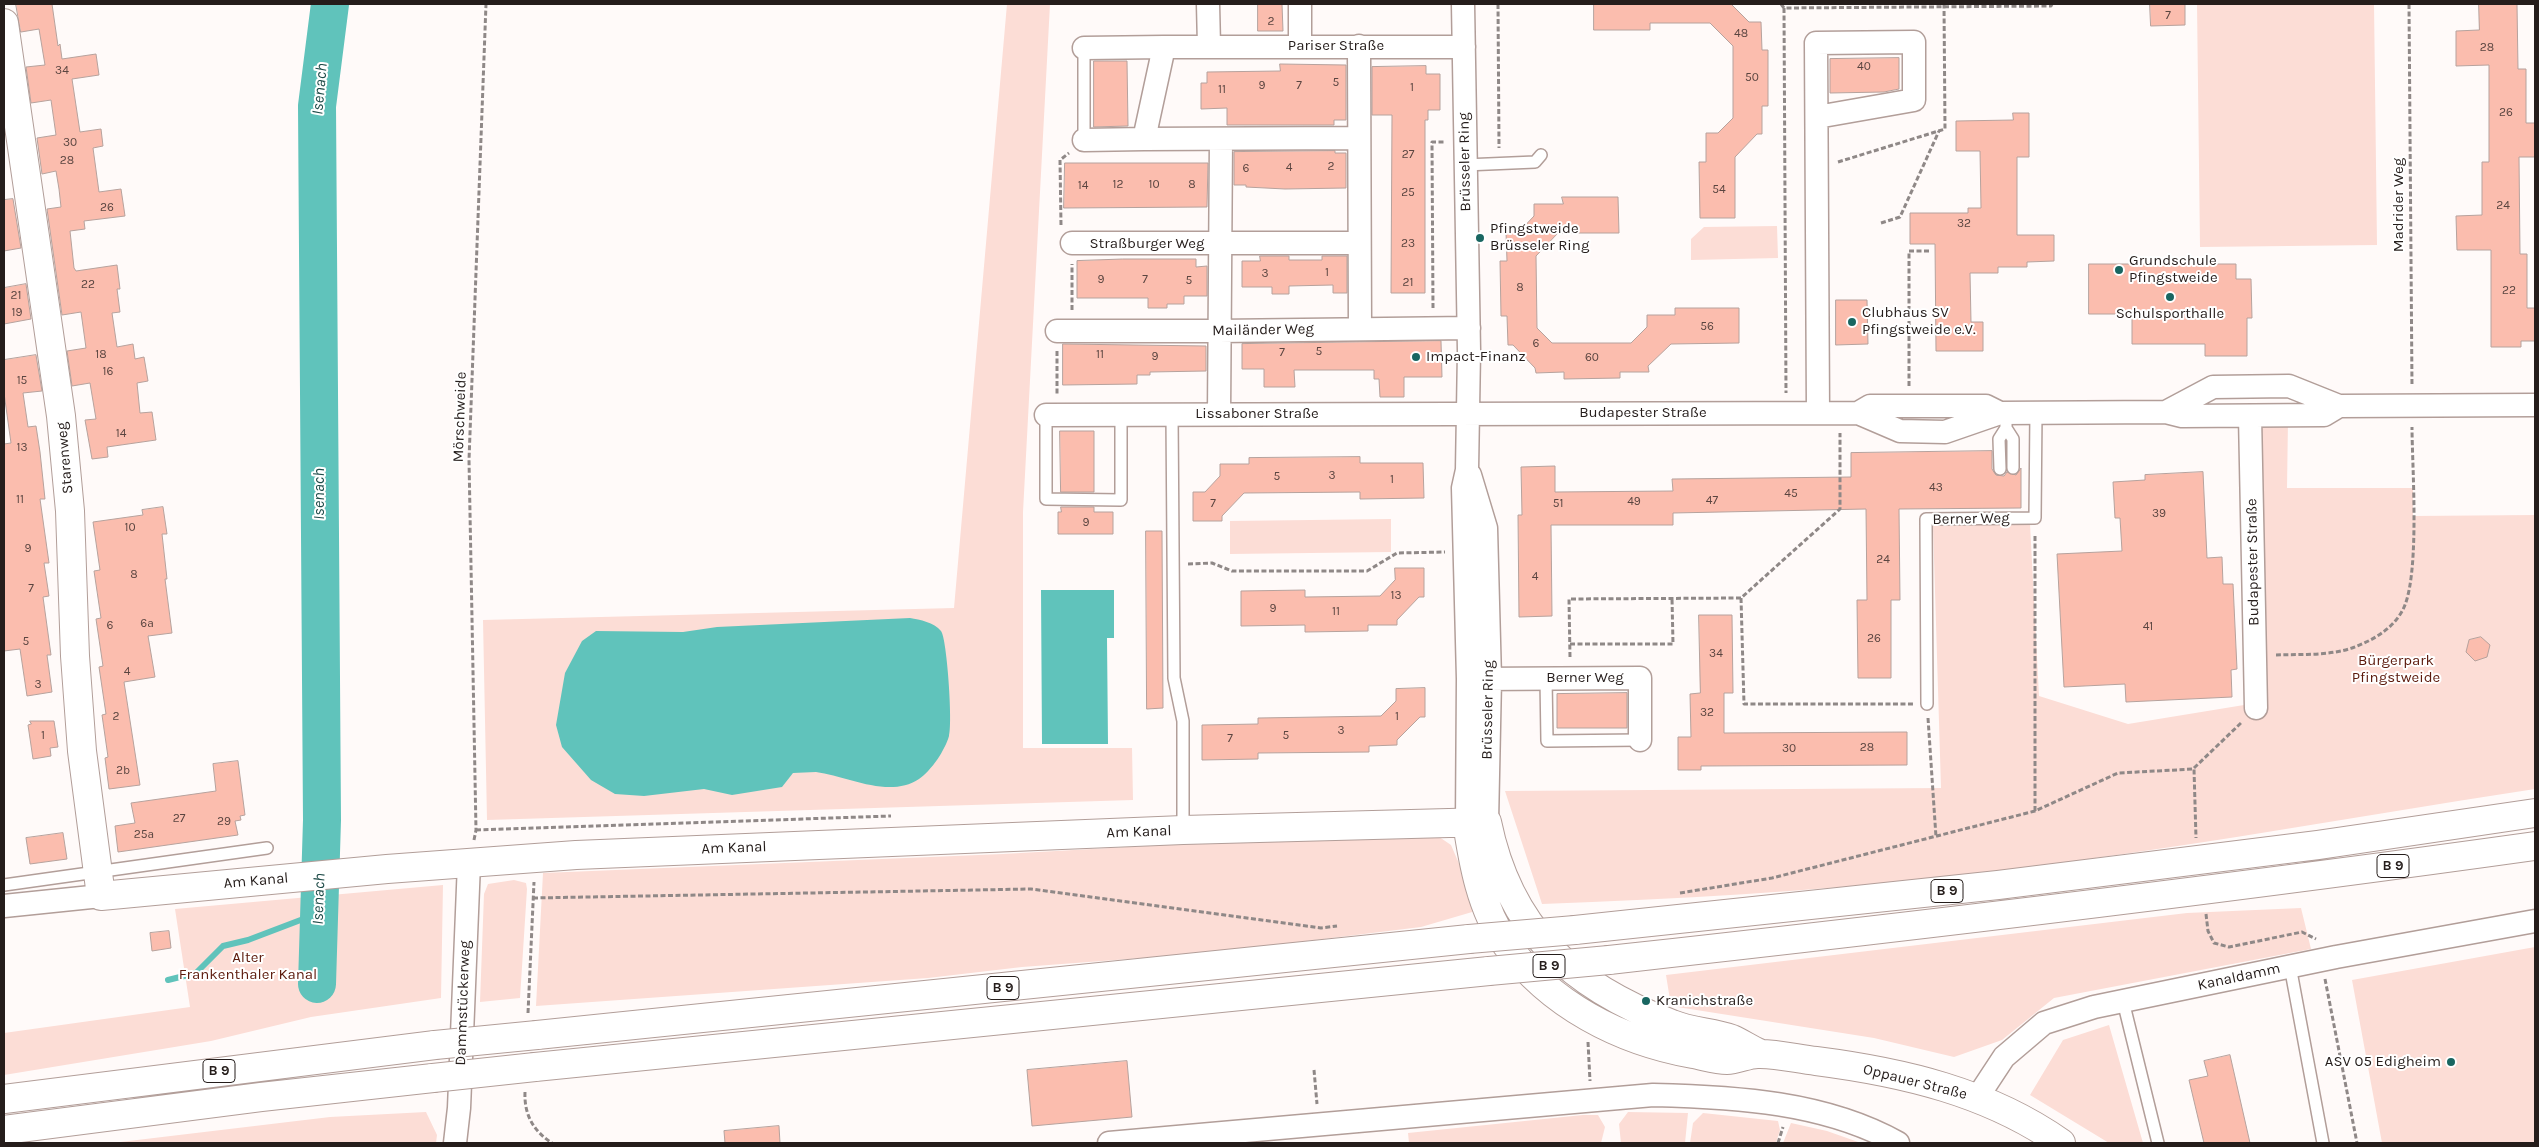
<!DOCTYPE html>
<meta charset="utf-8">
<style>
body{margin:0}
#map{position:relative;width:2539px;height:1147px;overflow:hidden;background:#fffaf9;font-family:Karla,sans-serif}
canvas{display:block}
.frame{position:absolute;inset:0;border:5px solid #251d1b;pointer-events:none}
</style>
<div id="map">
<canvas width="2539" height="1147"></canvas>
<div class="frame"></div>
</div>
<script>
const ctx = document.querySelector('canvas').getContext('2d');
ctx.lineJoin = 'round';
function paint(path, color) { ctx.fillStyle = color; ctx.fill(path, 'evenodd'); }
function trace(path, color, width, dash) { ctx.strokeStyle = color; ctx.lineWidth = width; ctx.lineCap = dash ? 'butt' : 'round'; ctx.setLineDash(dash || []); ctx.stroke(path); }
function label(font, color, halo, rows, align = 'center') {
  ctx.font = font + ' Karla,sans-serif'; ctx.lineWidth = 4; ctx.setLineDash([]); ctx.textBaseline = 'middle'; ctx.strokeStyle = halo; ctx.fillStyle = color; for (const [text, x, y, turn = 0] of rows) {
    ctx.save(); ctx.translate(x, y); ctx.rotate((+turn || 0) * Math.PI / 180); ctx.textAlign = isNaN(turn) ? turn : align; if (halo) ctx.strokeText(text, 0, 0); ctx.fillText(text, 0, 0); ctx.restore();
  }
}
paint(new Path2D(`
 M1007,4H1050L1023,512V748H1132L1133,800L487,820L483,620L954,608Z
 M2197,4H2374L2377,245L2200,247Z
 M1777,226L1778,258L1691,260V239L1704,227Z
 M2260,420H2288L2287,488H2413V516L2535,515V789C2338,819 2142,856 1943,877C1810,892 1676,899 1542,904L1505,791L1941,788L1933,525L2030,524L2039,696L2128,724L2244,705L2256,708Z
 M1391,519V552L1230,554V521Z
 M1429,830L1451,845L1479,910L1421,927L1209,953L1022,967L928,978L536,1006L543,873L1003,854Z
 M514,880L526,883L527,889L520,998L480,1002L484,894L488,884Z
 M443,885L441,998L311,1017L211,1041L4,1075V1033L190,1007L175,909Z
 M2301,908L2311,949L2054,998L2002,1040L1954,1057L1874,1038L1671,1006L1666,975L2187,913Z
 M2535,947V1143H2382L2352,980Z
 M2109,1025L2143,1143H2109L2030,1095L2063,1040Z
 M426,1112L437,1135L436,1143H112L330,1117Z
 M1628,1112L1688,1113L1685,1143H1621L1619,1124Z
 M1703,1113L1778,1121L1780,1130L1776,1143H1690L1693,1123Z
 M1583,1115H1598L1605,1127L1601,1143H1409L1408,1133Z
 M1791,1123L1827,1131L1861,1143H1783Z`), '#fcddd6');
paint(new Path2D(`
 M1041,590H1114V638H1107L1108,744H1042Z
 M910,618C920,620 934,622 941,631C947,638 953,725 949,736C945,750 932,770 919,779C889,799 847,776 816,772C808,772 800,773 793,773L782,787L732,795L704,789L644,796L615,794L591,780L562,747L556,725L565,673L582,641L596,631L683,632L717,627Z`), '#60c3bb');
trace(new Path2D(`
 M168,980L196,973L223,946L248,940L319,913`), '#60c3bb', 6);
trace(new Path2D(`
 M317,984L322,820L317,106L330,4`), '#60c3bb', 38);
const building = new Path2D(`
 M16,4H52L58,46L60,44L62,59L96,54L99,75L72,79L80,132L101,129L103,146L93,148L99,192L121,189L125,216L84,221L85,229L70,231L74,268L76,271L117,265L120,289H117L120,312L112,313L117,347L133,344L135,359L144,357L148,381L137,383L140,413L152,412L156,440L107,447L108,457L92,459L85,420L96,419L90,383L72,386L67,351L86,348L81,312L62,315L47,209L61,207L59,189L56,171L42,174L37,138L56,135L51,100L31,103L26,67L45,65L39,29L21,32Z
 M1258,4H1282L1283,31H1258Z
 M1594,4H1731L1749,22H1761L1762,50H1768V106H1762V134H1757L1735,157V218H1700L1699,162H1706V133H1718L1733,118V46L1710,23H1650V30H1594Z
 M2150,4H2185V25L2151,26Z
 M2479,4H2517L2518,69H2526V123H2535V157H2519L2520,254H2527V308H2535V341H2521V347H2491V250H2457L2456,216L2482,215V162H2489V65L2456,66V31L2479,30Z
 M1899,58V89L1884,92L1830,93V59Z
 M1094,61H1127L1128,126L1094,127Z
 M1280,64L1346,65V120H1334V125H1227V108L1201,109V83H1207V72L1280,71Z
 M1426,66V74H1440V110H1428V120H1425V293H1391L1392,115H1372V67Z
 M2013,113H2029V157H2017V235H2054V261L2027,262V267H1998V273H1970L1971,322H1983V351H1936L1935,244H1910V213H1968V208H1981L1980,151H1956V121L2013,120Z
 M1335,151V153H1346V188L1285,189L1246,187V185H1234V152Z
 M1065,163H1208L1207,207L1064,208Z
 M1562,197H1618L1619,233H1558L1536,256L1537,328L1552,343H1631L1647,327V315H1675V308H1739V343L1671,344L1648,366L1649,372H1620V378L1564,379V372L1536,373L1535,368L1513,345H1508L1507,316H1501L1500,261H1507L1506,232H1519L1534,216V204H1563Z
 M13,199L21,248L4,251V200Z
 M1260,256H1289V260H1322V256H1347V293H1333V285L1289,286V294H1272V287H1242V261H1260Z
 M1123,259H1196V267L1207,266V296H1184V304H1167V308H1148V298H1077V261Z
 M2089,264H2236V279H2251L2252,318H2247V356H2205V344H2132V314H2089Z
 M26,284L31,319L4,324V288Z
 M1836,300H1867L1868,344L1836,345Z
 M1441,341L1442,377H1404V397H1380L1379,379H1374V370H1294L1295,387H1264V369H1242V344Z
 M1063,344L1206,346V371L1150,372V375H1137V384L1063,385Z
 M36,355L42,391L23,393L28,427L36,426L40,452L45,499H40L49,563H44L49,596L43,597L51,655H47L52,692L27,696L20,649L4,651V444L11,443L4,393V360Z
 M1060,431H1094V492H1061Z
 M1992,451V469L1996,475L2004,476L2007,472L2016,475L2021,468V508L1899,509L1900,600H1891V678H1858L1857,600H1867L1866,509L1673,513V525H1551L1552,616L1519,617L1518,515H1522L1521,467L1555,466V492L1673,491L1672,479L1851,477V453Z
 M1360,457V463H1423L1424,498L1360,499V492L1244,493L1222,516V521H1193V492H1205L1220,476V464H1249V458Z
 M2203,472L2207,558L2222,557L2223,584H2233L2237,669L2231,670L2232,697L2126,702L2125,684L2064,687L2057,554L2122,551L2120,518H2115L2113,482L2145,480V475Z
 M163,507L167,534H162L167,579H165L172,633L148,636L155,677L124,682L140,785L109,789L105,758L108,757L102,715L106,714L99,667L103,666L96,619L101,618L94,571L100,570L93,522L143,515L142,510Z
 M1061,507H1094V512H1113V534H1058V512H1061Z
 M1146,531H1162L1163,708L1147,709Z
 M1395,568H1424V597H1419L1397,620V625H1368V631L1305,632V625L1241,626V591L1305,590V597L1380,596L1395,580Z
 M1699,615H1732L1733,693H1724V733L1907,732V765L1701,766V770H1678V737H1691L1690,694L1700,693Z
 M2481,637L2490,645L2487,657L2475,661L2466,652L2469,640Z
 M1425,688V717H1420L1397,740V745L1369,746V752L1258,753V759L1202,760V725L1258,724V718L1381,716L1396,701V689Z
 M1627,693V728H1557V694Z
 M30,721H54L58,747L50,748L51,756L33,759L28,725L31,724Z
 M238,761L245,815L240,816L241,820L235,821L238,835L118,852L115,826L135,823L131,803L216,791L213,764Z
 M63,833L67,859L30,864L26,838Z
 M169,931L171,948L152,951L150,933Z
 M2230,1055L2250,1143H2204L2189,1080L2208,1076L2204,1061Z
 M1127,1061L1132,1117L1032,1126L1027,1070Z
 M779,1126L780,1143H725L724,1131Z`);
paint(building, '#fbbdae');
trace(building, '#b6a29d', 1);
const lane = new Path2D(`
 M1084,140V48
 M1465,165L1535,162L1541,155
 M1046,415V499L1121,500V415
 M1172,415L1174,678L1183,721V830
 M2006,428L2013,439V468
 M2000,469L1999,439L2006,428V413
 M1546,679L1547,741L1640,740
 M1927,704L1926,519L2035,518L2036,412
 M4,885L267,848
 M2290,966L2323,1143
 M2123,1001L2158,1143`);
const street = new Path2D(`
 M1208,4L1209,46
 M1300,4V46
 M1463,4L1469,351L1467,470L1463,488L1468,679L1467,822
 M1359,46L1360,329
 M1164,47H1464
 M1817,117L1914,100V42L1816,43L1818,413
 M1144,139L1359,138
 M1084,140L1144,139L1164,47L1084,48
 M1072,243H1358
 M1057,331H1219L1469,328
 M2166,412L2213,387L2289,386L2339,406L2535,405
 M1858,413L1870,406H1986L2000,413
 M1219,414L1221,139
 M1046,415L1858,413L1900,431L1945,432L2000,413L2166,412L2182,416L2324,415L2339,406
 M2250,416L2256,708
 M1470,475L1486,528L1490,679L1487,822
 M1477,679L1640,678V740
 M4,906L101,896
 M1977,1098L2004,1057L2044,1023L2094,1007L2336,957L2535,921
 M455,1143L459,1108L469,863
 M1109,1143L1653,1095C1736,1097 1825,1102 1898,1143`);
const secondary = new Path2D(`
 M4,23L61,416L70,511L75,656L82,751L101,896L387,869L576,855L1183,830L1487,822C1509,930 1572,986 1672,1024C1691,1032 1713,1032 1732,1039C1741,1043 1750,1049 1759,1053
 M1467,822C1473,863 1481,909 1506,944C1550,1005 1620,1041 1693,1054C1704,1056 1716,1060 1727,1060C1738,1060 1749,1053 1760,1054C1779,1054 1798,1059 1816,1061C1902,1072 1989,1092 2061,1143`);
const highway = new Path2D(`
 M1575,930L1998,885L2318,845L2535,813
 M1609,960C1918,926 2227,889 2535,846
 M537,1035L1469,939
 M535,1067L1489,971
 M4,1099L435,1045
 M4,1130L261,1097L433,1078`);
trace(lane, '#b29e99', 14);
trace(street, '#b29e99', 25);
trace(secondary, '#b29e99', 30);
trace(highway, '#b29e99', 30);
trace(new Path2D(`
 M1498,4L1499,148
 M1781,4L1784,8L2051,6L2052,4
 M2409,4L2412,386
 M1784,8L1786,393
 M1838,162L1945,129L1944,4
 M1881,223L1900,217L1939,131
 M1061,225L1060,160L1069,153
 M1433,308L1432,142H1444
 M1072,310V264
 M1057,351V395
 M1909,386V251H1931
 M1188,564L1212,563L1232,571H1367L1397,553L1445,552
 M1741,598L1744,704H1913
 M1570,644H1673L1672,598
 M2276,655C2301,654 2328,656 2352,648C2371,641 2390,631 2401,613C2421,583 2412,467 2412,427
 M1570,657L1569,599L1741,598L1840,509V433
 M1928,718L1936,837
 M2194,768L2242,722
 M2035,811V534
 M476,830L891,816
 M474,840L476,830L469,460L486,4
 M1680,893L1772,878L2035,811L2118,773L2194,769L2196,838
 M533,898L1031,889L1321,928L1337,926
 M2206,914L2208,931L2214,943L2229,947L2302,932L2316,939
 M2325,979L2357,1143
 M528,1013L534,882
 M1588,1042L1590,1081
 M1314,1070L1317,1104
 M525,1092C524,1114 533,1131 552,1143
 M1778,1143L1783,1127`), '#8f8887', 3, [5, 2.5]);
trace(lane, '#fff', 11);
trace(street, '#fff', 22);
trace(secondary, '#fff', 28);
trace(highway, '#fff', 28);
const highwayBridge = new Path2D(`
 M1469,939L1575,930
 M1489,971L1609,960
 M435,1045L537,1035
 M433,1078L535,1067`);
trace(highwayBridge, '#b29e99', 30, []);
trace(highwayBridge, '#fff', 28);
for (const [x, y, r, color] of [
 [1480,238,5,"#196661"],
 [2119,270,5,"#196661"],
 [2170,297,5,"#196661"],
 [1852,322,5,"#196661"],
 [1416,357,5,"#196661"],
 [1646,1001,5,"#196661"],
 [2451,1062,5,"#196661"]
]) { const dot = new Path2D(); dot.arc(x, y, r, 0, 2 * Math.PI); ctx.fillStyle = color; ctx.fill(dot); trace(dot, '#fff', 2); }
label('12px', '#5a4540', null, [
 ["7",2168,16],
 ["2",1271,22],
 ["48",1741,34],
 ["28",2487,48],
 ["40",1864,67],
 ["34",62,71],
 ["50",1752,78],
 ["5",1336,83],
 ["9",1262,86],
 ["7",1299,86],
 ["1",1412,88],
 ["11",1222,90],
 ["26",2506,113],
 ["30",70,143],
 ["27",1408,155],
 ["28",67,161],
 ["2",1331,167],
 ["4",1289,168],
 ["6",1246,169],
 ["12",1118,185],
 ["10",1154,185],
 ["8",1192,185],
 ["14",1083,186],
 ["54",1719,190],
 ["25",1408,193],
 ["24",2503,206],
 ["26",107,208],
 ["32",1964,224],
 ["23",1408,244],
 ["1",1327,273],
 ["3",1265,274],
 ["9",1101,280],
 ["7",1145,280],
 ["5",1189,281],
 ["21",1408,283],
 ["22",88,285],
 ["8",1520,288],
 ["22",2509,291],
 ["21",16,296],
 ["19",17,313],
 ["56",1707,327],
 ["6",1536,344],
 ["5",1319,352],
 ["7",1282,353],
 ["18",101,355],
 ["11",1100,355],
 ["9",1155,357],
 ["60",1592,358],
 ["16",108,372],
 ["15",22,381],
 ["14",121,434],
 ["13",22,448],
 ["3",1332,476],
 ["5",1277,477],
 ["1",1392,480],
 ["43",1936,488],
 ["45",1791,494],
 ["11",20,500],
 ["47",1712,501],
 ["49",1634,502],
 ["7",1213,504],
 ["51",1558,504],
 ["39",2159,514],
 ["9",1086,523],
 ["10",130,528],
 ["9",28,549],
 ["24",1883,560],
 ["8",134,575],
 ["4",1535,577],
 ["7",31,589],
 ["13",1396,596],
 ["9",1273,609],
 ["11",1336,612],
 ["6a",147,624],
 ["6",110,626],
 ["41",2148,627],
 ["26",1874,639],
 ["5",26,642],
 ["34",1716,654],
 ["4",127,672],
 ["3",38,685],
 ["32",1707,713],
 ["2",116,717],
 ["1",1397,717],
 ["3",1341,731],
 ["1",43,736],
 ["5",1286,736],
 ["7",1230,739],
 ["28",1867,748],
 ["30",1789,749],
 ["2b",123,771],
 ["27",179,819],
 ["29",224,822],
 ["25a",144,835]
]);
for (const [x, y, w] of [
 [2393,866,32],
 [1947,891,32],
 [1549,966,32],
 [1003,988,32],
 [219,1071,32]
]) { const box = new Path2D(); box.roundRect(x - w / 2, y - 11.5, w, 23, 4); ctx.fillStyle = '#fff'; ctx.fill(box); trace(box, '#251d1b', 1); }
label('bold 14px', '#251d1b', null, [
 ["B 9",2393,866],
 ["B 9",1947,891],
 ["B 9",1549,966],
 ["B 9",1003,988],
 ["B 9",219,1071]
]);
label('15px', '#251d1b', '#fff', [
 ["Pariser Straße",1336,46],
 ["Brüsseler Ring",1465,162,-91],
 ["Madrider Weg",2399,205,-90],
 ["Straßburger Weg",1147,244],
 ["Mailänder Weg",1263,330,-1],
 ["Budapester Straße",1643,413],
 ["Lissaboner Straße",1257,414],
 ["Mörschweide",460,417,-88],
 ["Starenweg",65,458,-95],
 ["Berner Weg",1971,519,-1],
 ["Budapester Straße",2253,562,-91],
 ["Berner Weg",1585,678],
 ["Brüsseler Ring",1488,710,-89],
 ["Am Kanal",1139,832,-2],
 ["Am Kanal",734,848,-2],
 ["Am Kanal",256,881,-5],
 ["Kanaldamm",2239,977,-12],
 ["Dammstückerweg",463,1003,-88],
 ["Oppauer Straße",1915,1082,14]
]);
label('15px', '#251d1b', '#fff', [
 ["Pfingstweide",1490,229],
 ["Brüsseler Ring",1490,246],
 ["Grundschule",2129,261],
 ["Pfingstweide",2129,278],
 ["Clubhaus SV",1862,313],
 ["Pfingstweide e.V.",1862,330],
 ["Schulsporthalle",2170,314,"center"],
 ["Impact-Finanz",1426,357],
 ["Kranichstraße",1656,1001],
 ["ASV 05 Edigheim",2441,1062,"right"]
], 'left');
label('15px', '#5c1a0c', '#fff', [
 ["Bürgerpark",2396,661],
 ["Pfingstweide",2396,678],
 ["Alter",248,958],
 ["Frankenthaler Kanal",248,975]
]);
label('italic 16px', '#1e4b48', '#fff', [
 ["Isenach",320,89,-85],
 ["Isenach",319,494,-90],
 ["Isenach",319,899,-88]
]);
</script>
